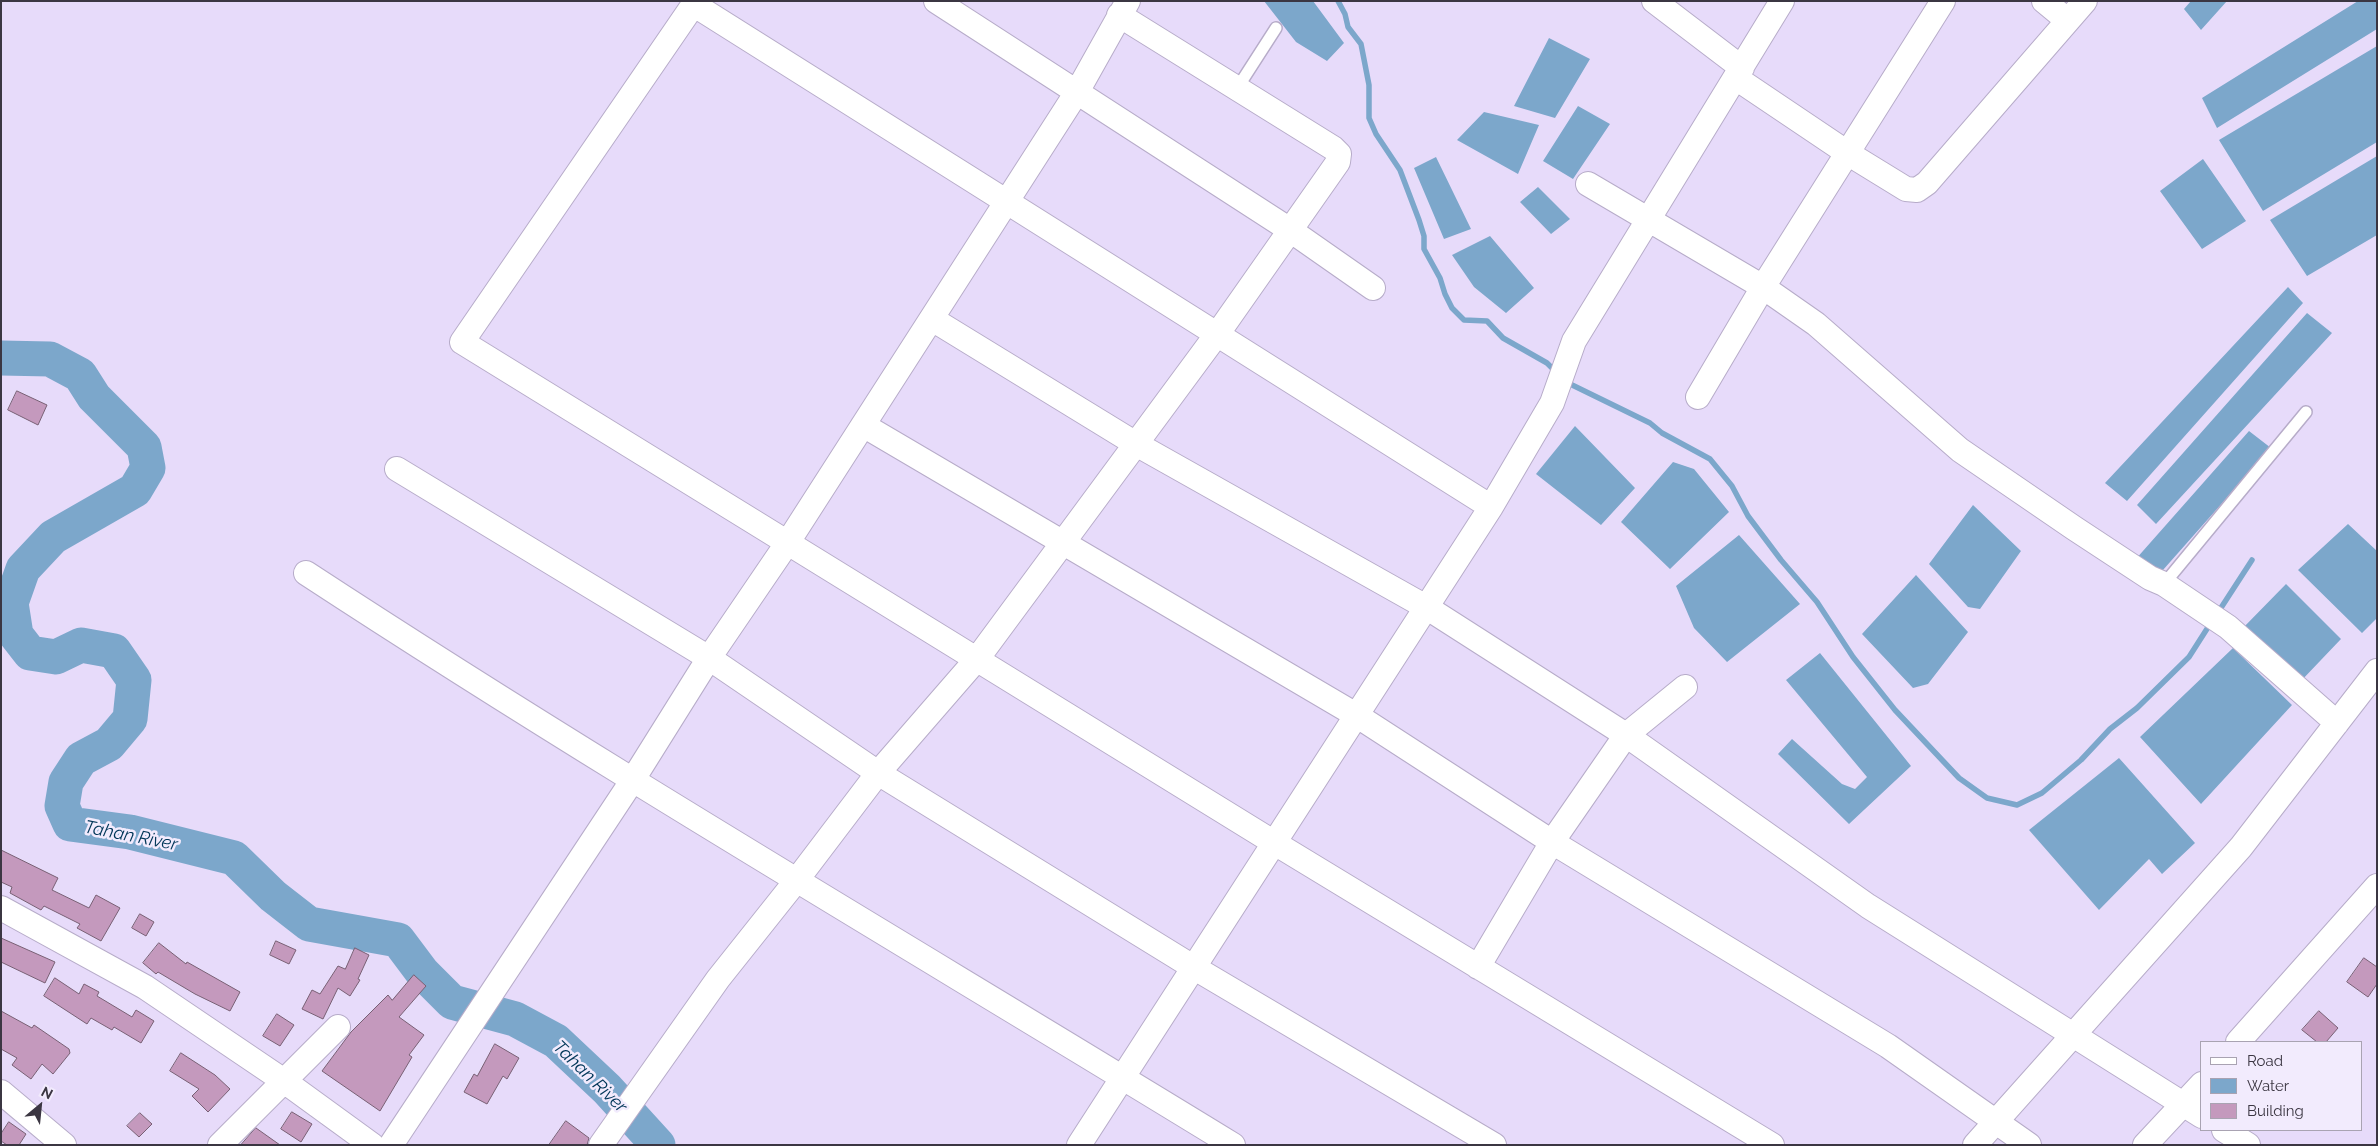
<!DOCTYPE html>
<style>
body{margin:0}
#map{position:relative;width:2378px;height:1146px;overflow:hidden;background:#e7dbfa;font-family:Raleway,sans-serif}
canvas{display:block}
.frame{position:absolute;inset:0;border:2px solid #3b3642;pointer-events:none}
.legend{position:absolute;left:2200px;top:1041px;width:162px;height:90px;box-sizing:border-box;background:#f2ebfd;border:1px solid #a9a3b2;margin:0;padding:6px 9px;list-style:none;font-size:15px;color:#3b3642}
.legend li{display:flex;align-items:center;gap:10px;height:25px}
.legend b{width:25px;border:1px solid #a9a3b2}
.north{position:absolute;left:15px;top:1081px;width:50px;height:50px;-webkit-text-stroke:4px #f2ebfd;paint-order:stroke;rotate:28deg;font-size:14px;font-weight:700;line-height:20px;text-align:center;color:#3b3642}
.north::after{content:'';display:block;margin:auto;width:18px;height:22px;background:#3b3642;clip-path:polygon(50% 0,100% 100%,50% 72%,0 100%)}
</style>
<div id="map">
<canvas width="2378" height="1146"></canvas>
<div class="frame"></div>
<ul class="legend">
<li><b style="height:6px;background:#fff"></b>Road</li>
<li><b style="height:14px;background:#7ca7cb"></b>Water</li>
<li><b style="height:14px;background:#c499bd"></b>Building</li>
</ul>
<div class="north">N</div>
</div>
<script>
const ctx = document.querySelector('canvas').getContext('2d');
ctx.lineJoin = 'round';
function paint(path, color) { ctx.fillStyle = color; ctx.fill(path, 'evenodd'); }
function trace(path, color, width, dash) { ctx.strokeStyle = color; ctx.lineWidth = width; ctx.lineCap = dash ? 'butt' : 'round'; ctx.setLineDash(dash || []); ctx.stroke(path); }
function label(font, color, halo, rows, align = 'center') {
  ctx.font = font + ' Raleway,sans-serif'; ctx.lineWidth = 5; ctx.setLineDash([]); ctx.textBaseline = 'middle'; ctx.strokeStyle = halo; ctx.fillStyle = color; for (const [text, x, y, turn = 0] of rows) {
    ctx.save(); ctx.translate(x, y); ctx.rotate((+turn || 0) * Math.PI / 180); ctx.textAlign = isNaN(turn) ? turn : align; if (halo) ctx.strokeText(text, 0, 0); ctx.fillText(text, 0, 0); ctx.restore();
  }
}
paint(new Path2D(`
 M1264,1H1313L1344,43L1327,61L1296,42Z
 M2191,1H2227L2201,30L2184,9Z
 M2358,1H2377V29L2217,128L2202,98Z
 M1549,38L1590,59L1555,118L1514,106Z
 M2377,46V142L2263,211L2219,140Z
 M1578,106L1610,124L1573,179L1543,161Z
 M1484,112L1539,125L1518,174L1457,140Z
 M2377,156V235L2307,276L2270,220Z
 M1436,157L1471,229L1444,239L1414,168Z
 M2203,159L2246,221L2202,249L2160,191Z
 M1538,187L1570,219L1551,234L1520,202Z
 M1490,236L1534,288L1506,313L1474,287L1452,255Z
 M2288,287L2303,303L2127,501L2105,483Z
 M2307,313L2332,333L2156,524L2137,505Z
 M1575,426L1635,488L1601,525L1536,474Z
 M2249,431L2271,448L2155,579L2135,560Z
 M1673,462L1694,469L1729,512L1670,569L1621,522Z
 M1973,505L2021,551L1980,609L1968,607L1929,564Z
 M2348,524L2377,551V618L2362,633L2298,570Z
 M1739,535L1800,604L1727,662L1694,628L1676,586Z
 M1916,575L1968,632L1928,684L1913,688L1862,634Z
 M2286,584L2341,639L2300,682L2241,630Z
 M2233,648L2292,705L2201,804L2140,737Z
 M1820,653L1911,766L1849,824L1778,754L1792,739L1842,784L1855,789L1867,777L1786,680Z
 M2119,758L2195,843L2162,874L2149,859L2099,910L2029,830Z`), '#7ca7cb');
trace(new Path2D(`
 M1338,1L1345,14L1348,27L1361,44L1369,85V118L1376,134L1400,170L1419,220L1424,236V249L1440,278L1445,294L1452,308L1464,320L1487,321L1503,338L1547,363L1556,372
 M1566,382L1650,423L1662,433L1710,459L1732,486L1748,516L1781,560L1817,602L1853,657L1895,710L1959,778L1987,798L2017,805L2042,793L2081,760L2110,729L2137,708L2189,657L2212,621
 M2217,614L2252,560`), '#7ca7cb', 5.5);
trace(new Path2D(`
 M1,358L50,359L80,375L94,397L144,447L148,468L135,490L53,537L23,569L11,603L16,635L30,653L56,657L81,645L114,651L134,680L130,719L109,744L81,759L66,782L62,806L70,824L130,832L234,858L273,896L309,924L398,940L422,972L452,1002L515,1019L556,1041L607,1089L658,1145`), '#7ca7cb', 35);
const building = new Path2D(`
 M17,391L47,405L38,425L8,410Z
 M1,850L58,878L52,890L89,908L96,895L120,908L101,941L77,928L80,924L44,906L41,910L10,893L12,887L1,882Z
 M140,914L154,922L146,936L132,928Z
 M1,938L55,962L45,983L1,962Z
 M276,941L296,950L289,964L270,955Z
 M159,943L186,964L187,962L240,992L230,1011L195,994L158,972L156,974L143,963Z
 M355,948L369,955L358,979L360,980L350,996L338,988L323,1019L302,1009L312,990L320,994L338,966L345,969Z
 M2364,958L2377,967V984L2368,997L2347,982Z
 M414,975L426,986L399,1017L424,1035L409,1055L412,1057L380,1111L322,1071L351,1032L388,995L392,1000Z
 M55,978L79,994L84,984L99,992L97,996L132,1017L136,1010L154,1021L141,1043L114,1027L112,1030L91,1018L87,1024L44,996Z
 M1,1011L32,1028L34,1025L69,1049L70,1053L53,1074L42,1064L31,1079L12,1065L17,1058L1,1049Z
 M2319,1011L2338,1028L2326,1042H2317L2302,1030Z
 M277,1014L294,1025L280,1046L263,1036Z
 M495,1044L519,1058L507,1079L503,1076L487,1104L464,1092L474,1074L477,1076Z
 M181,1053L215,1075L230,1089L208,1112L192,1096L199,1089L170,1071Z
 M292,1112L312,1124L301,1142L281,1129Z
 M140,1113L152,1124L139,1137L127,1126Z
 M566,1121L589,1138L587,1145H549Z
 M9,1122L26,1134L19,1145H7L1,1141V1134Z
 M256,1128L280,1145H241Z`);
paint(building, '#c499bd');
trace(building, '#786074', 1);
const lane = new Path2D(`
 M1238,87L1276,28
 M2164,584L2306,412`);
const street = new Path2D(`
 M696,1L462,342L1273,842L1772,1145
 M936,1L1290,230L1373,288
 M1654,1L1742,68
 M2044,1L2067,20
 M693,4L1491,507
 M1736,78L1849,154L1906,189L1917,190L1927,183L2085,1
 M1588,184L1763,287L1816,324L1960,450L2074,528L2150,578L2164,584L2228,627L2337,723
 M932,319L1136,444L1426,607L1626,735L1868,906L2202,1116
 M1698,397L1763,287L1943,1
 M863,425L1356,715L1552,842L1888,1046L2029,1145
 M397,469L709,658L878,773L1193,967L1494,1145
 M306,573C610,772 923,955 1233,1145
 M1,908L145,987L284,1081L372,1145
 M1478,967L1552,842L1626,735L1685,687
 M2238,1042L2377,886
 M1,1092L64,1145
 M2224,1130L2248,1145
 M220,1145L338,1027
 M391,1145L632,781L709,658L788,542L1077,92L1128,1
 M601,1145L718,979L796,881L878,773L977,659L1223,326L1338,162L1339,154L1333,148L1119,15
 M1079,1145L1491,507L1552,403L1574,341L1782,1
 M1975,1145L2241,847L2377,671
 M2145,1145L2202,1084`);
trace(lane, '#b7acc9', 14);
trace(street, '#b7acc9', 26);
trace(lane, '#fff', 11);
trace(street, '#fff', 24);
label('italic 18px', '#003658', '#f2ebfd', [
 ["Tahan River",131,836,11],
 ["Tahan River",590,1077,44]
]);
</script>
